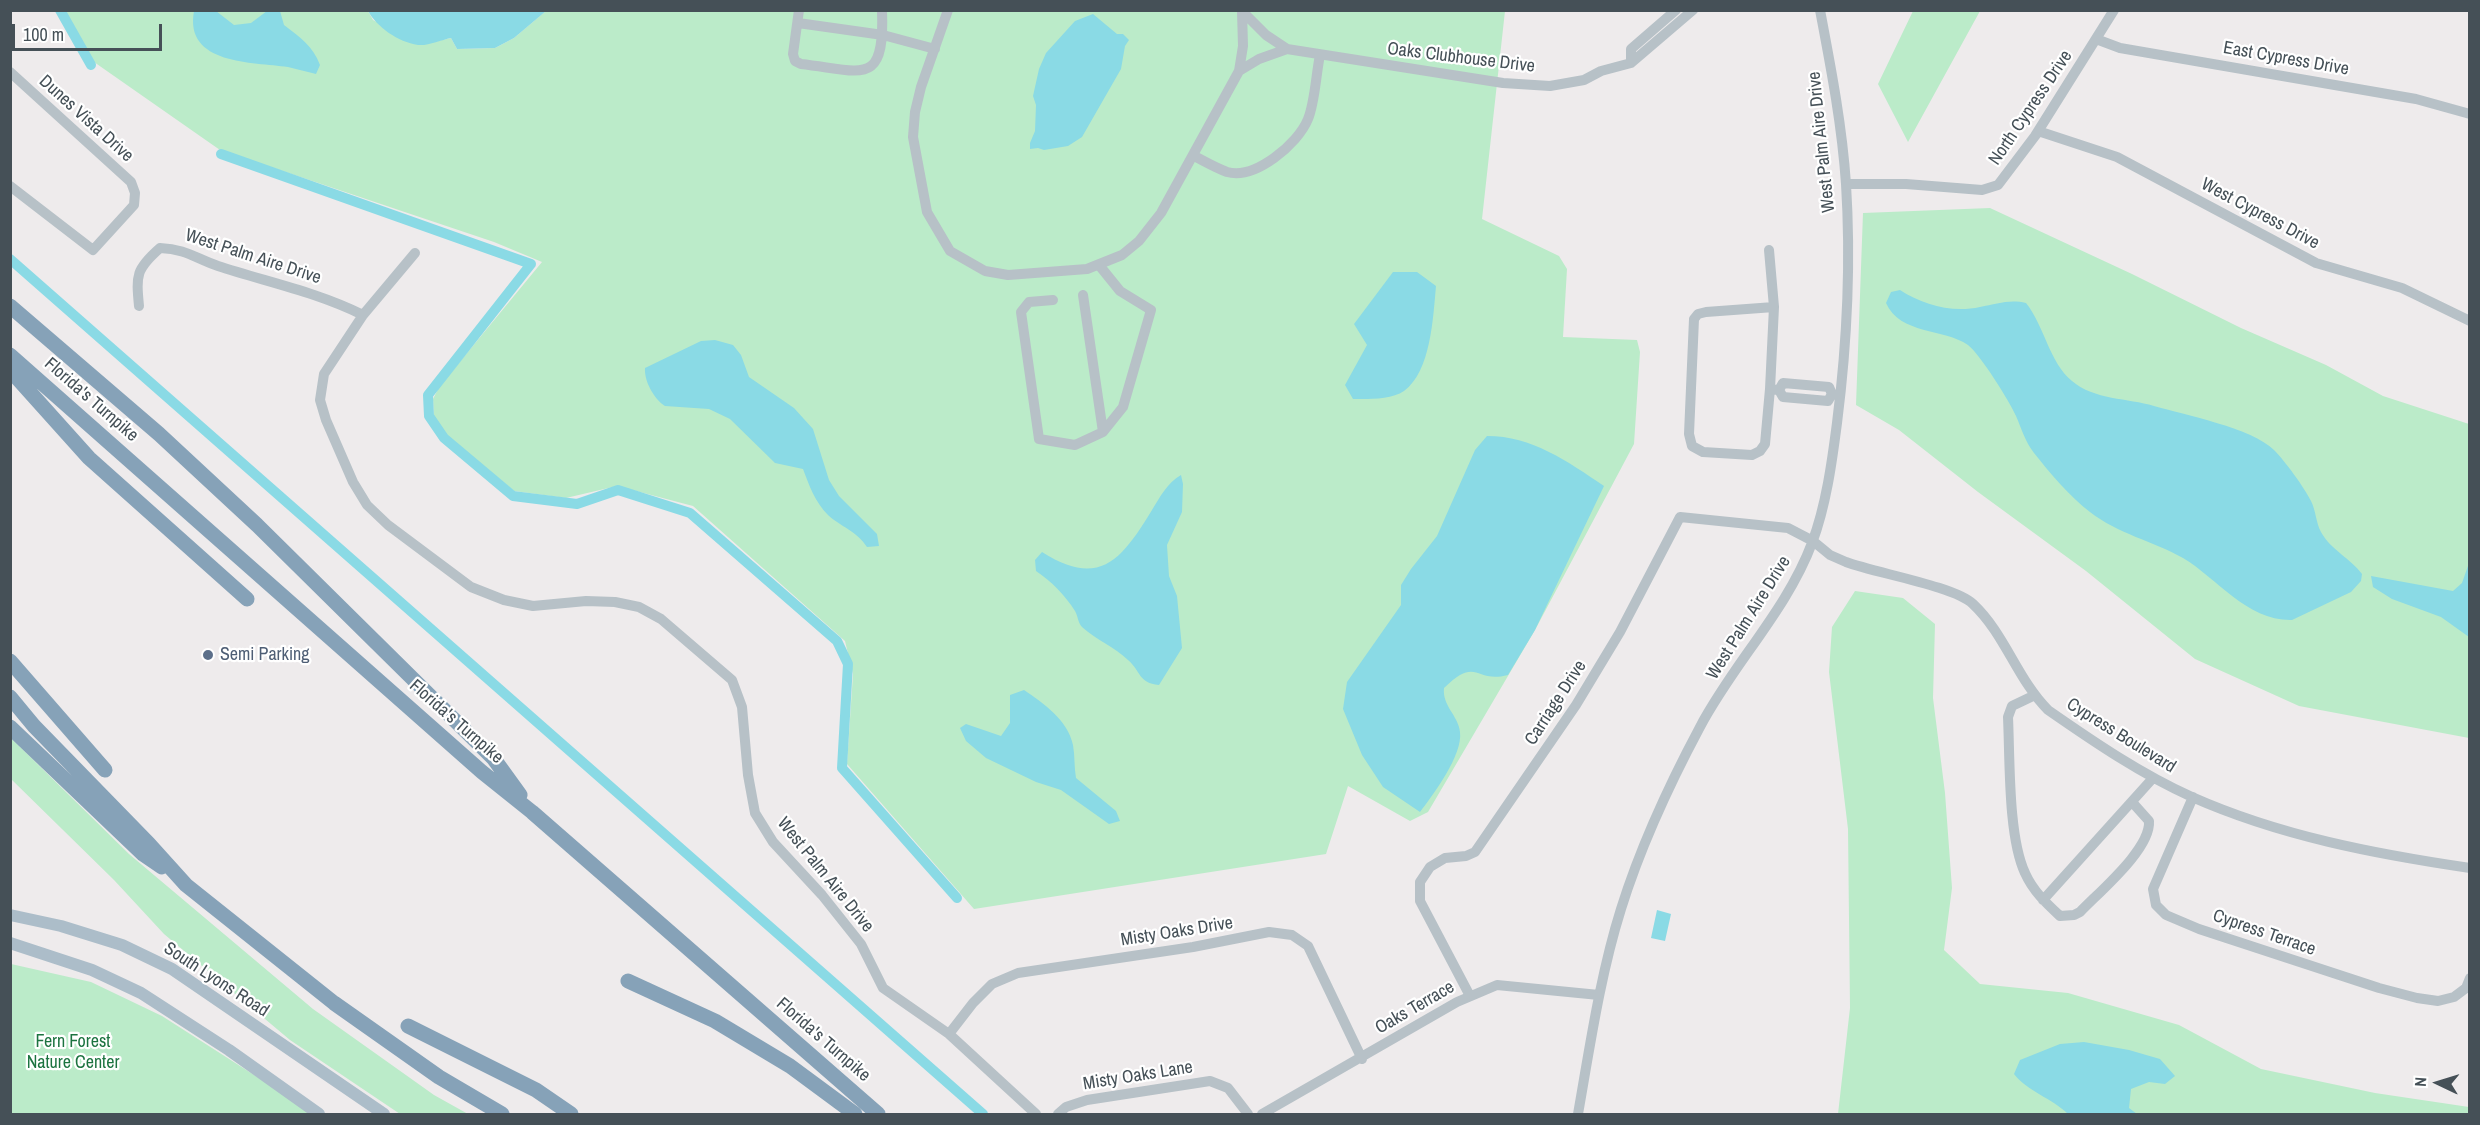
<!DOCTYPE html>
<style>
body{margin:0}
#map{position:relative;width:2480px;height:1125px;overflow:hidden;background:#eeebec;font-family:"Archivo Narrow",sans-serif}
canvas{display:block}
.frame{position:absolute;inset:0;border:12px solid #455057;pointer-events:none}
.north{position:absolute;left:2408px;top:1053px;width:60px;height:60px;-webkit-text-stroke:4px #fff;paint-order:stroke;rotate:274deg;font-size:16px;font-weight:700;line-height:24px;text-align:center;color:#455057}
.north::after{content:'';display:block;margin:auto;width:21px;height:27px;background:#455057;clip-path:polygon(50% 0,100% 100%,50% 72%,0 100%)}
.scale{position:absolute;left:12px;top:24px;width:150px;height:27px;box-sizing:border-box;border:3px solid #455057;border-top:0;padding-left:8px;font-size:18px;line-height:21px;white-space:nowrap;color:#455057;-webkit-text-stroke:4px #fff;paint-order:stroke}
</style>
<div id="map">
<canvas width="2480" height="1125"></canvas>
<div class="frame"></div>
<div class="north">N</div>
<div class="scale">100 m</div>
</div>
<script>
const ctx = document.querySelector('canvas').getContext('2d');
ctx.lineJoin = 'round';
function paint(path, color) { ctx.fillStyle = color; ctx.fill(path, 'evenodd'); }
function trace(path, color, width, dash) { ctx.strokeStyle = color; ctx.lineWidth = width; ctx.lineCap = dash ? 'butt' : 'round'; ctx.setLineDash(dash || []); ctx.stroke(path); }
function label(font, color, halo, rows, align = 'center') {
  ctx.font = font + ' "Archivo Narrow",sans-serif'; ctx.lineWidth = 4.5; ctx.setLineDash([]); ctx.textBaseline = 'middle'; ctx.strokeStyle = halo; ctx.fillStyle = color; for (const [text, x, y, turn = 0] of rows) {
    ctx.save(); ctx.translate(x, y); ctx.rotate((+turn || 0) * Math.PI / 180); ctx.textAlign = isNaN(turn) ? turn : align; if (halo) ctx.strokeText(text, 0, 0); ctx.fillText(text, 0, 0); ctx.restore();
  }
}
paint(new Path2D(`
 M547,10L1505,11L1482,219L1559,256L1567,269L1563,337L1637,340L1640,352L1634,444L1535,630L1428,812L1410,821L1348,786L1326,854L974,909L847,764L853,674L845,641L693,506L617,486L566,498L514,491L446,435L434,416L433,399L439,387L542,262L494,242L220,150L94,62L65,11H368L373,20L420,45L451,38L457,49L495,48L514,38Z
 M1913,11H1980L1908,142L1878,84Z
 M1990,208L2132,274L2241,328L2326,365L2383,396L2469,424V738L2299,706L2195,659L2086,571L1978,492L1899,430L1856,405L1863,213Z
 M1855,591L1903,598L1935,624L1933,698L1945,793L1952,888L1944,950L1980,984L2068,993L2179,1025L2261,1069L2375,1093L2469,1107V1114H1838L1850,1008L1848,829L1829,672L1832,627Z
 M10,737L129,854L313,1009L434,1095L468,1114H400L290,1040L164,934L114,880L11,779Z
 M11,964L91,982L162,1016L315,1114H11Z`), '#bbebc9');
paint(new Path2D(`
 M194,11H216L234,25L251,23L267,11H280L284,25C300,37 313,46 320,65L316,74C307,72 297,69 288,67C253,62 184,65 194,11Z
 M368,11H546L514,38L495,48L457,49L451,38C441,40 428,46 418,45C398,42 377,27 368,11Z
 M1093,14L1117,34H1123L1129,40L1125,46L1121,69L1082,137L1068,146L1044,150L1038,148L1030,149V143L1035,131L1036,105L1033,96L1039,69L1046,53L1075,21Z
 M1393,272H1417L1436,286C1433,318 1431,371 1404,391C1391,400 1368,399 1353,399L1345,385L1367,345L1354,324Z
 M1900,290C1923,305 1952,313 1980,307C1997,304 2009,299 2026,303C2045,327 2049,362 2072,381C2094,400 2128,398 2154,406C2185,415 2252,428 2274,450C2285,461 2304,487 2311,501C2316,511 2316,523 2321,532C2330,549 2351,559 2362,574L2361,581L2351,592L2292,620C2247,621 2218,579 2183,558C2153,541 2118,534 2090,512C2069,496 2050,473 2034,453C2025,441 2022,430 2016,416C2010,402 1980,354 1968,345C1944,328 1900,335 1886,303L1891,292Z
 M715,340L733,345L741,355L749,377L794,408L813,429L829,480L839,496L877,534L879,546L867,547C857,531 841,527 828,515C815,502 809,485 803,469L775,463L730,419L709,409L665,406C654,399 644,381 645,368L701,341Z
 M1487,436C1532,436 1567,461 1604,486L1535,630L1508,675C1474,684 1478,655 1444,688C1442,706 1458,715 1460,732C1463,755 1433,795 1420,812L1383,787L1362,755L1343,709L1347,682L1401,605V585L1411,569L1437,536L1475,450Z
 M1181,475L1183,484L1182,512L1167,545L1169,576L1177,596L1182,648L1159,685C1138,683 1141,671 1128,660C1115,647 1096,640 1082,627C1078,623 1078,616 1075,611C1065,595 1051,581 1036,571L1035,560L1042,552C1100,589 1122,559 1152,510C1160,497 1167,483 1181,475Z
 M2469,563V637L2441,617L2392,599L2373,587L2371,576L2453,591L2462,583Z
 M1024,690C1043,703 1068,720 1073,745C1075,756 1074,767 1076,778L1116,811L1120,821L1109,824L1061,790L1036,782L986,758L966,741L960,728L966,724L1001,736L1010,723V695Z
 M1657,910L1671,914L1665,941L1651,938Z
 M2084,1042L2129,1050L2160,1059L2175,1076L2165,1084L2149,1082L2131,1089L2129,1108L2137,1114H2068C2052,1098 2028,1092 2014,1074L2020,1060L2060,1044Z`), '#8adae5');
trace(new Path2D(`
 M60,10L91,65
 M221,154L531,264L428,395L429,416L444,438L513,496L577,504L618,490L690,513L837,641L848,664L842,768L957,898
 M10,259L983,1114`), '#8adae5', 10);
trace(new Path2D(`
 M799,10L793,54L795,61L801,64C863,71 885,88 882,10
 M948,10L921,87L915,112L913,137L927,212L950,251L985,271L1008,275L1087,269L1122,255L1139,241L1161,213L1239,71L1259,59L1287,49L1503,83L1550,86L1584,80L1601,71L1631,63L1693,10
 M1242,11L1266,35L1287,49
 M798,23L883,35L935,49
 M2096,39L2120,48L2416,99L2470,114
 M1631,63V49L1676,10
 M1239,71L1243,46L1242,11
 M10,72L131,182L135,193L134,205L93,250L10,186
 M2038,131L2117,157L2316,263L2402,288L2470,321
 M1194,156C1204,161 1216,168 1227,172C1255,180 1298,144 1308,119C1315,102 1316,74 1320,55
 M1846,184H1906L1982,190L1998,185L2035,136L2114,10
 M1769,250L1774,307L1770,389L1779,390
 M415,253L363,315L324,374L320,400L326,420L353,482L367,505L388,525L471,587L504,600L533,606L586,601L615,602L639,607L661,619L732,680L742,707L748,775L755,813L773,842L822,895L861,944L883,988L949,1034L1036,1114
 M1083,295L1103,432
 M1053,300L1029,302L1021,312L1039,439L1075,445L1103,432L1123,407L1151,310L1120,291L1099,265
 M139,306C136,275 136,269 160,248C186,249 195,258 218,266C267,282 317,292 363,315
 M1770,389L1765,444L1760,451L1752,455L1703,452L1692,446L1689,434L1694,319L1698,314L1706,312L1774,307
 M1779,390L1783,397L1828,401L1832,394
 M1779,390L1783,383L1829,387L1832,394
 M2033,696L2012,706L2008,717C2010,759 2008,837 2025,873C2033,891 2046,903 2060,916L2074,915L2080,912C2099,892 2151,849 2149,821L2132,802
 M2193,797L2153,889L2156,905L2166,915L2199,929L2379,988L2417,998L2438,1001L2454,997L2466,988L2470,978
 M2043,900L2153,778
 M1470,996L1420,901V882L1430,867L1445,858L1466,856L1475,852L1576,705L1620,632L1680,517L1788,528L1813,541L1830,555L1846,562C1875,573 1954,586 1973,604C2005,634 2017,679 2048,710C2094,742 2141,774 2192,797C2280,836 2375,854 2470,868
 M949,1034L973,1003L992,984L1018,973L1193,947L1269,932L1292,935L1308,946L1362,1059
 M1058,1114L1066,1107L1087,1100L1210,1081L1228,1088L1248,1114
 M1262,1114L1457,1002L1497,985L1599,995
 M1578,1114C1590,1046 1600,976 1621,909C1641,845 1669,785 1700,727C1733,664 1787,610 1812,543C1826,506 1832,462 1837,423C1847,344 1851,263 1846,184C1842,125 1831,68 1820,10`), '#b7c1c7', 10);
trace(new Path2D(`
 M10,915L61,926L122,945L172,969L384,1114
 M10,943L92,970L141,993L229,1050L319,1114`), '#acbdc9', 12);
trace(new Path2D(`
 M10,306L159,434L257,525L494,759L520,795
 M10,355L482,772L532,812L878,1114
 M10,370L89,458L247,599
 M10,661L105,770
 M10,697L34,726L149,844L186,885L334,1003L439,1077L502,1114
 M10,727L143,854L162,867
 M628,981L715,1021L790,1066L855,1114
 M408,1026L536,1090L571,1114`), '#86a2b8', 15);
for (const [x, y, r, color] of [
 [208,655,6,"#5c6f8a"]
]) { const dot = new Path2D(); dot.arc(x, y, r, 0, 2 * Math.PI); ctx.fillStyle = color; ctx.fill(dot); trace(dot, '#fff', 2); }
label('18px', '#455057', '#fff', [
 ["Oaks Clubhouse Drive",1461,58,7],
 ["East Cypress Drive",2286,59,10],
 ["North Cypress Drive",2031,108,-56],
 ["Dunes Vista Drive",86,119,42],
 ["West Palm Aire Drive",1822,142,-96],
 ["West Cypress Drive",2260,214,28],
 ["West Palm Aire Drive",253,257,18],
 ["Florida's Turnpike",91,400,41],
 ["West Palm Aire Drive",1749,618,-58],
 ["Carriage Drive",1556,703,-57],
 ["Florida's Turnpike",456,722,41],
 ["Cypress Boulevard",2121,736,32],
 ["West Palm Aire Drive",825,875,51],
 ["Misty Oaks Drive",1177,932,-9],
 ["Cypress Terrace",2264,933,19],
 ["South Lyons Road",216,980,33],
 ["Oaks Terrace",1415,1008,-30],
 ["Florida's Turnpike",823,1040,41],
 ["Misty Oaks Lane",1138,1076,-9]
]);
label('18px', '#4e5e75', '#fff', [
 ["Semi Parking",220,655]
], 'left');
label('18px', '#1c7340', '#fff', [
 ["Fern Forest",73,1042],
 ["Nature Center",73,1063]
]);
</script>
